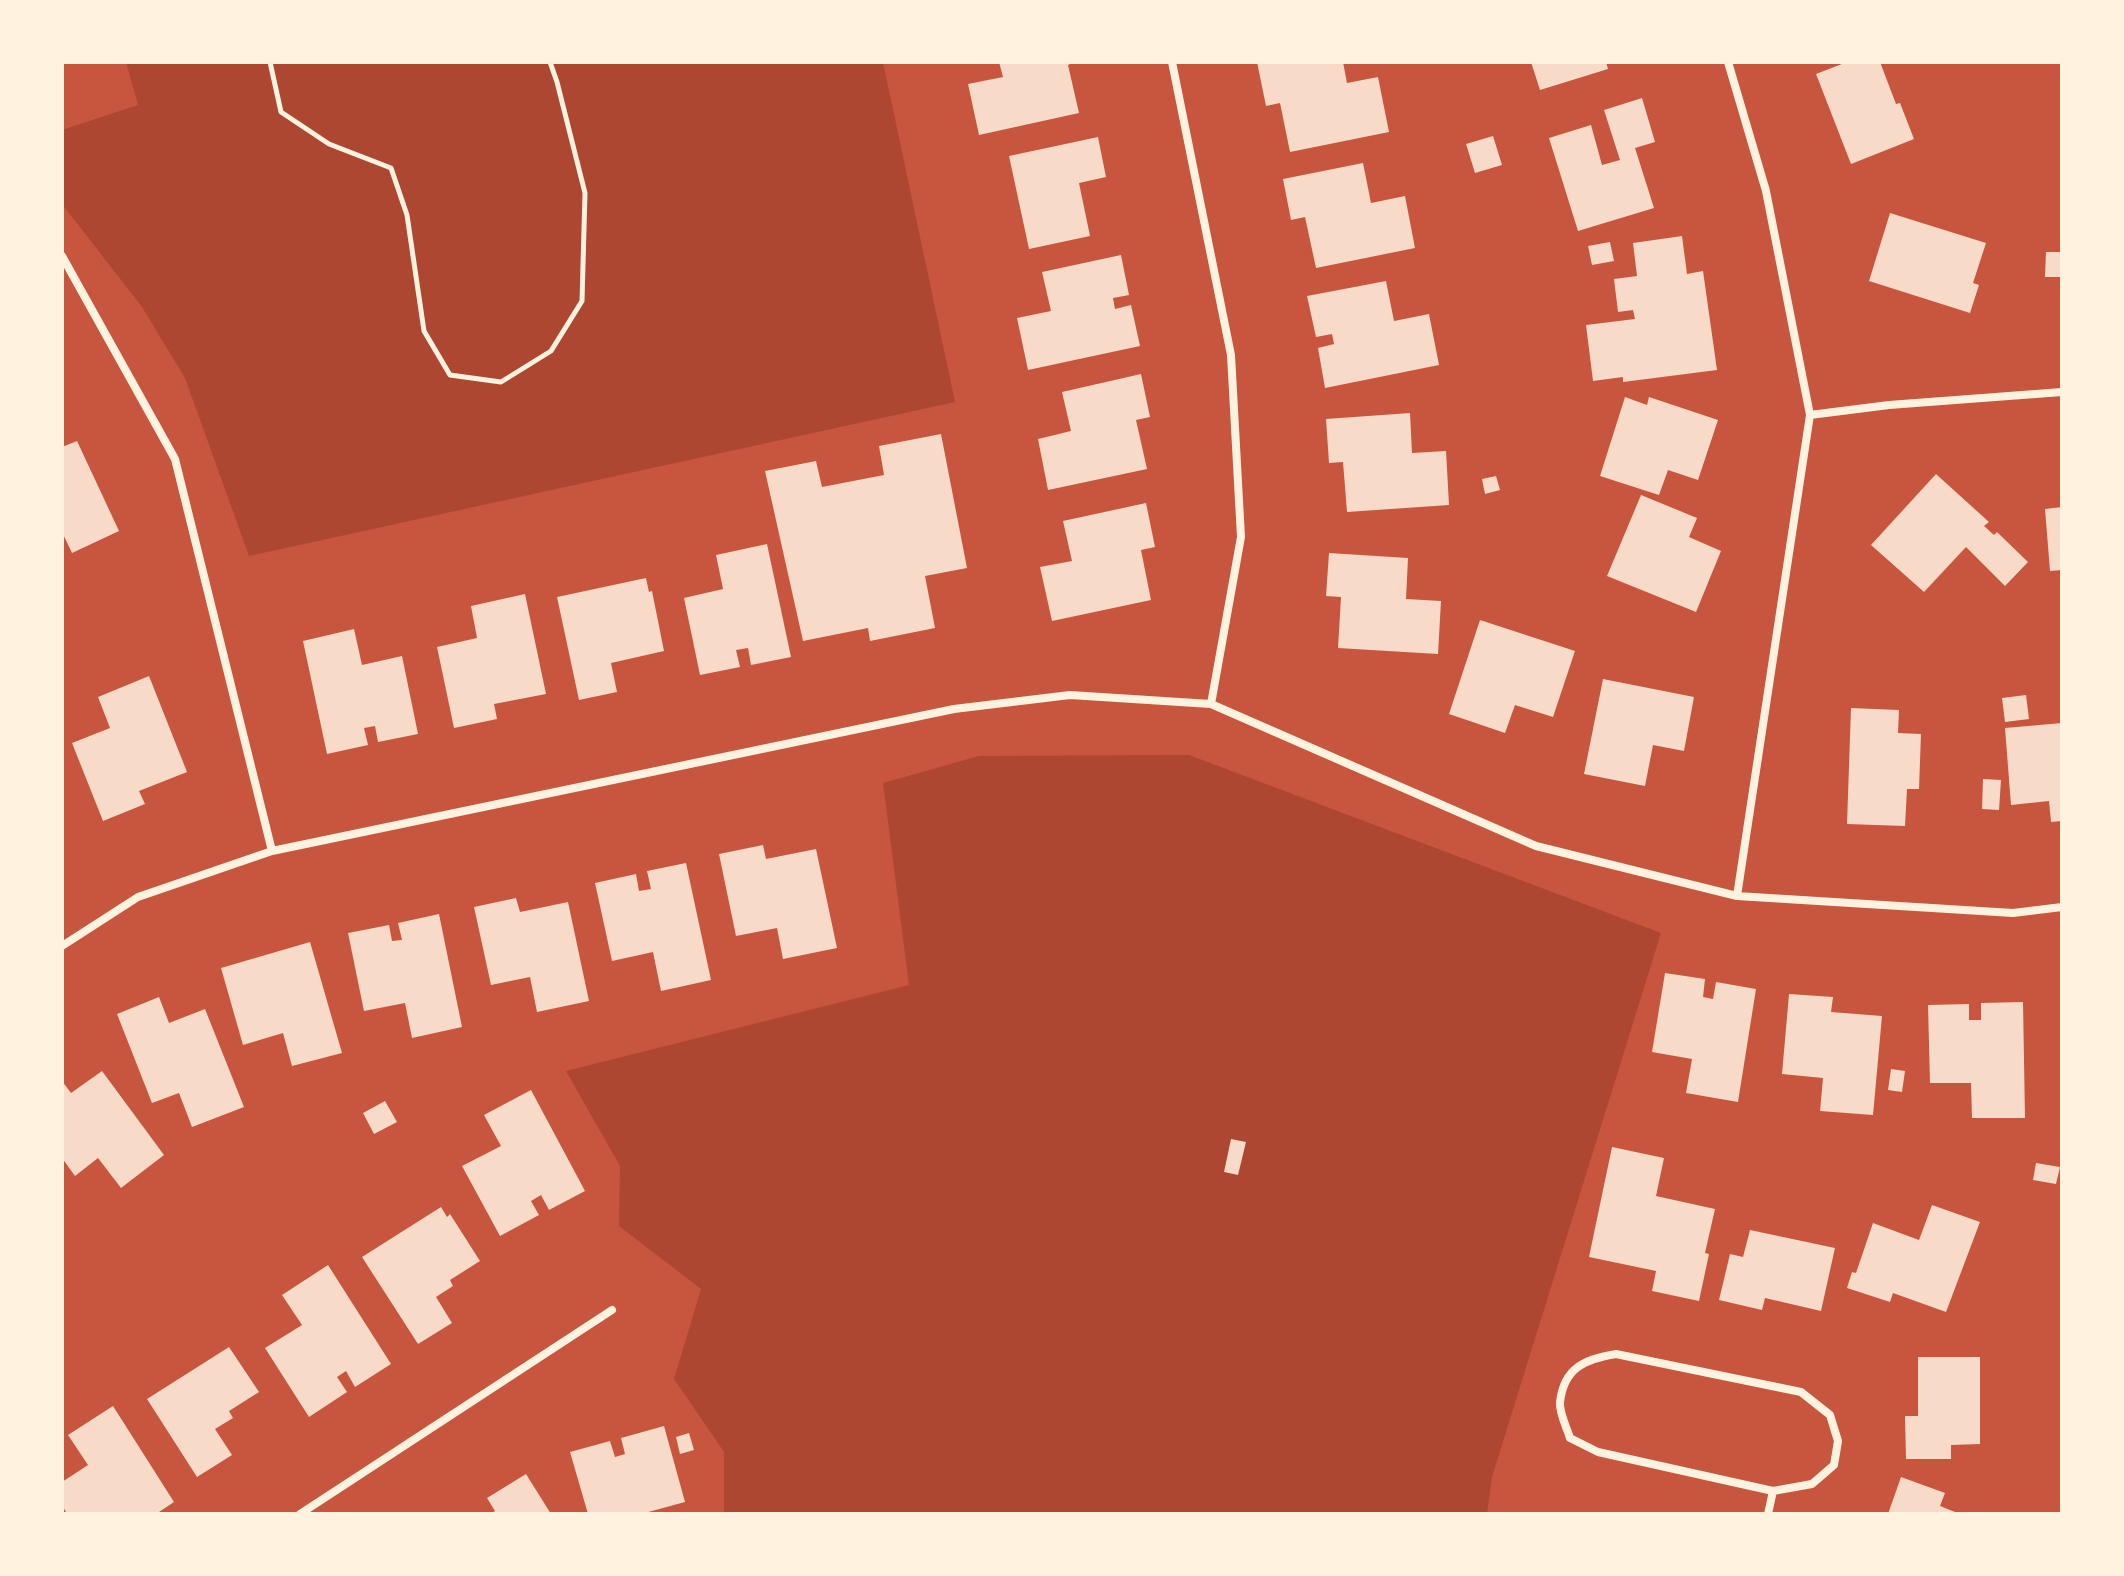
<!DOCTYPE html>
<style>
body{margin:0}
#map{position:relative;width:2124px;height:1576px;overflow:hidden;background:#c8553d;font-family:"Titillium Web",sans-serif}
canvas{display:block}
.frame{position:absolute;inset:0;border:64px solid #fff3e0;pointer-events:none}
</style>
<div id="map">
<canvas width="2124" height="1576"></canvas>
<div class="frame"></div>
</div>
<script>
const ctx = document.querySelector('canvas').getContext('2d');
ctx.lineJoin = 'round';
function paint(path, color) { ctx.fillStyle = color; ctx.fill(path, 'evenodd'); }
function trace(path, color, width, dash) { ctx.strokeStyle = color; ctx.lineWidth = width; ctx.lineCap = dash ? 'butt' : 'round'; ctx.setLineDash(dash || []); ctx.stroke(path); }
paint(new Path2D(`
 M126,62H883L955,402L249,556L185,378L142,307L62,204V130L138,105Z
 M1189,755L1661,933L1492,1477L1487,1514H724V1452L674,1379L701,1289L619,1226L620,1166L566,1071L909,985L883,783L979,756Z`), '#ae4732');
paint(new Path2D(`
 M999,62H1074L1068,65L1079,113L979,135L968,84L1003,77Z
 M1257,62H1343L1347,83L1378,77L1389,132L1290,152L1280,103L1266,106Z
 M1531,62H1606L1608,69L1540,90Z
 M1847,62H1880L1896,104L1900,103L1914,139L1851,164L1816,74Z
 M1642,98L1655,142L1635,148L1654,208L1578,231L1549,138L1591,125L1602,165L1620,160L1604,110Z
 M1493,136L1502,165L1475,173L1466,144Z
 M1098,137L1106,177L1079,183L1090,236L1029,249L1009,156Z
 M1363,163L1371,203L1405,196L1415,248L1316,268L1305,217L1291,220L1283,179Z
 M1890,213L1986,243L1973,283L1979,285L1970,313L1869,281Z
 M1682,236L1687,274L1703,271L1717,370L1623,382V377L1593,381L1586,325L1635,319L1633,310L1618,312L1614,279L1637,276L1633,243Z
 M1610,242L1614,261L1592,265L1588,246Z
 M2046,252H2062V277H2045Z
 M1121,255L1129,295L1113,298L1115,309L1131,305L1140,346L1028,370L1017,318L1051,311L1042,272Z
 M1386,281L1394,321L1429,314L1439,365L1325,388L1318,348L1334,344L1332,334L1316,337L1307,296Z
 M1141,374L1150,417L1136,420L1147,469L1048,490L1038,439L1071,431L1062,392Z
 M1625,397L1647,405L1649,397L1718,420L1698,480L1668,470L1659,495L1600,476Z
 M1410,413L1412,453L1446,451L1449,505L1347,512L1343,462L1329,463L1326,419Z
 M941,434L967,568L925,576L935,628L870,641L868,628L803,641L765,471L816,461L822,487L884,475L879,446Z
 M77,441L119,531L72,553L62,532V447Z
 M1936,474L1989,522L1984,526L1994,535L1997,532L2028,562L2005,586L1966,547L1924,592L1871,545Z
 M1496,476L1500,490L1485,494L1482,479Z
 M1641,495L1697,518L1689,537L1721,551L1696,612L1607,576Z
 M1146,503L1155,547L1141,550L1151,600L1052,621L1040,567L1072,561L1063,521Z
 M2062,507V570L2050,571L2045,509Z
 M767,544L791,657L751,665L748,648L736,650L740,667L700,675L684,598L723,589L716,555Z
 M1329,553L1408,558L1406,599L1441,601L1438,654L1338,648L1341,597L1326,596Z
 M646,578L649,592L652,591L664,651L611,663L617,692L579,700L557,597Z
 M525,594L546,694L494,704L497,719L454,728L437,647L477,638L471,606Z
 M1480,620L1575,651L1553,717L1515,705L1505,733L1449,714Z
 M354,629L362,665L402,656L418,734L378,742L375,726L364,728L368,745L327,754L303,641Z
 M149,676L187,772L139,791L145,804L103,821L72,743L110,728L98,697Z
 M1603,679L1694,697L1684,751L1653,745L1645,786L1584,774Z
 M2026,695L2029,719L2005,722L2002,698Z
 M1851,708L1899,710L1898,733L1921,734L1919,789H1907L1905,826L1847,824Z
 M2062,723V821L2051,822L2049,801L2011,805L2005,728Z
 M1983,779L2001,780L1999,810L1982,809Z
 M763,845L766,859L816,849L837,948L783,959L777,928L736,936L719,854Z
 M686,863L711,980L661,991L653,952L612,961L595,883L636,874L639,891L651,889L647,871Z
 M516,898L520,912L568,902L589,1001L537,1012L530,977L491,985L474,907Z
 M439,914L462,1027L412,1038L405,1003L364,1011L348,933L389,925L392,941L402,940L398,923Z
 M310,942L342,1053L292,1066L283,1033L243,1045L221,968Z
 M1665,973L1705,979L1703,997L1713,999L1716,982L1756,989L1738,1102L1686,1093L1692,1059L1652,1052Z
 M1789,994L1833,997L1831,1012L1882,1016L1873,1115L1820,1111L1823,1078L1782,1074Z
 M159,997L169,1023L205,1009L244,1107L192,1127L179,1093L152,1103L117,1014Z
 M2023,1002L2025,1118H1972L1971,1083H1930L1928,1005L1969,1004V1020H1981V1003Z
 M1891,1069L1905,1071L1902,1092L1888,1090Z
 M102,1071L164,1155L121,1188L98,1158L75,1176L62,1158V1081L71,1093Z
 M531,1090L585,1191L549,1210L541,1195L531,1201L539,1215L500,1236L462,1166L501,1146L484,1115Z
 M385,1101L397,1122L374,1134L363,1113Z
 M1231,1139L1246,1142L1238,1175L1224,1172Z
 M1612,1147L1664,1158L1656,1196L1715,1209L1705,1253L1709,1254L1699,1301L1652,1291L1656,1271L1589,1257Z
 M2036,1163L2060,1167L2056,1184L2033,1180Z
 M1932,1205L1980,1222L1946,1312L1893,1293L1890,1302L1847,1288L1852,1272L1856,1273L1873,1223L1919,1240Z
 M441,1207L447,1217L450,1214L480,1261L450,1280L453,1286L436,1297L452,1323L418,1344L362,1257Z
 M1750,1230L1835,1248L1821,1311L1765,1298L1762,1310L1719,1300L1730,1254L1743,1257Z
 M328,1265L391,1364L355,1387L346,1371L337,1377L347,1392L309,1417L265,1348L302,1325L282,1295Z
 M229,1347L259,1392L229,1411L233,1418L215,1429L232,1455L197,1477L147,1399Z
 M1918,1357H1980V1444L1951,1445V1459H1906L1905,1416H1918Z
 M113,1406L174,1502L156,1514H67L62,1505V1482L88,1465L68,1435Z
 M664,1426L685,1502L641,1514H588L570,1452L610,1441L615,1457L625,1454L621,1438Z
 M689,1433L694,1450L680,1454L676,1437Z
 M526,1474L551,1514H490L495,1511L487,1498Z
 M1901,1477L1945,1493L1940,1506L1960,1514H1888Z`), '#f7dbc8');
trace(new Path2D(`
 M270,62L281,112L329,144L391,168L407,215L424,331L450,375L501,382L551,351L582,301L585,193L557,82L550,62`), '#fff3e0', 5);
trace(new Path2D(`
 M1172,62L1231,355L1241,537L1211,704
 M1728,62L1766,191L1810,415L1737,896
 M62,256L175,459L272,851
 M1810,415L1889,405L2062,392
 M62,946L138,897L272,851L954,709L1070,695L1211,704L1536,846L1737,896L2013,913L2062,907
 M1616,1354L1801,1392L1830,1415L1838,1441L1834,1465L1812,1484L1773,1491L1598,1452L1570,1438C1567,1428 1559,1413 1560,1402C1564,1367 1586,1359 1616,1354Z
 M300,1514L612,1310
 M1768,1514L1773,1491`), '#fff3e0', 8);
</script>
